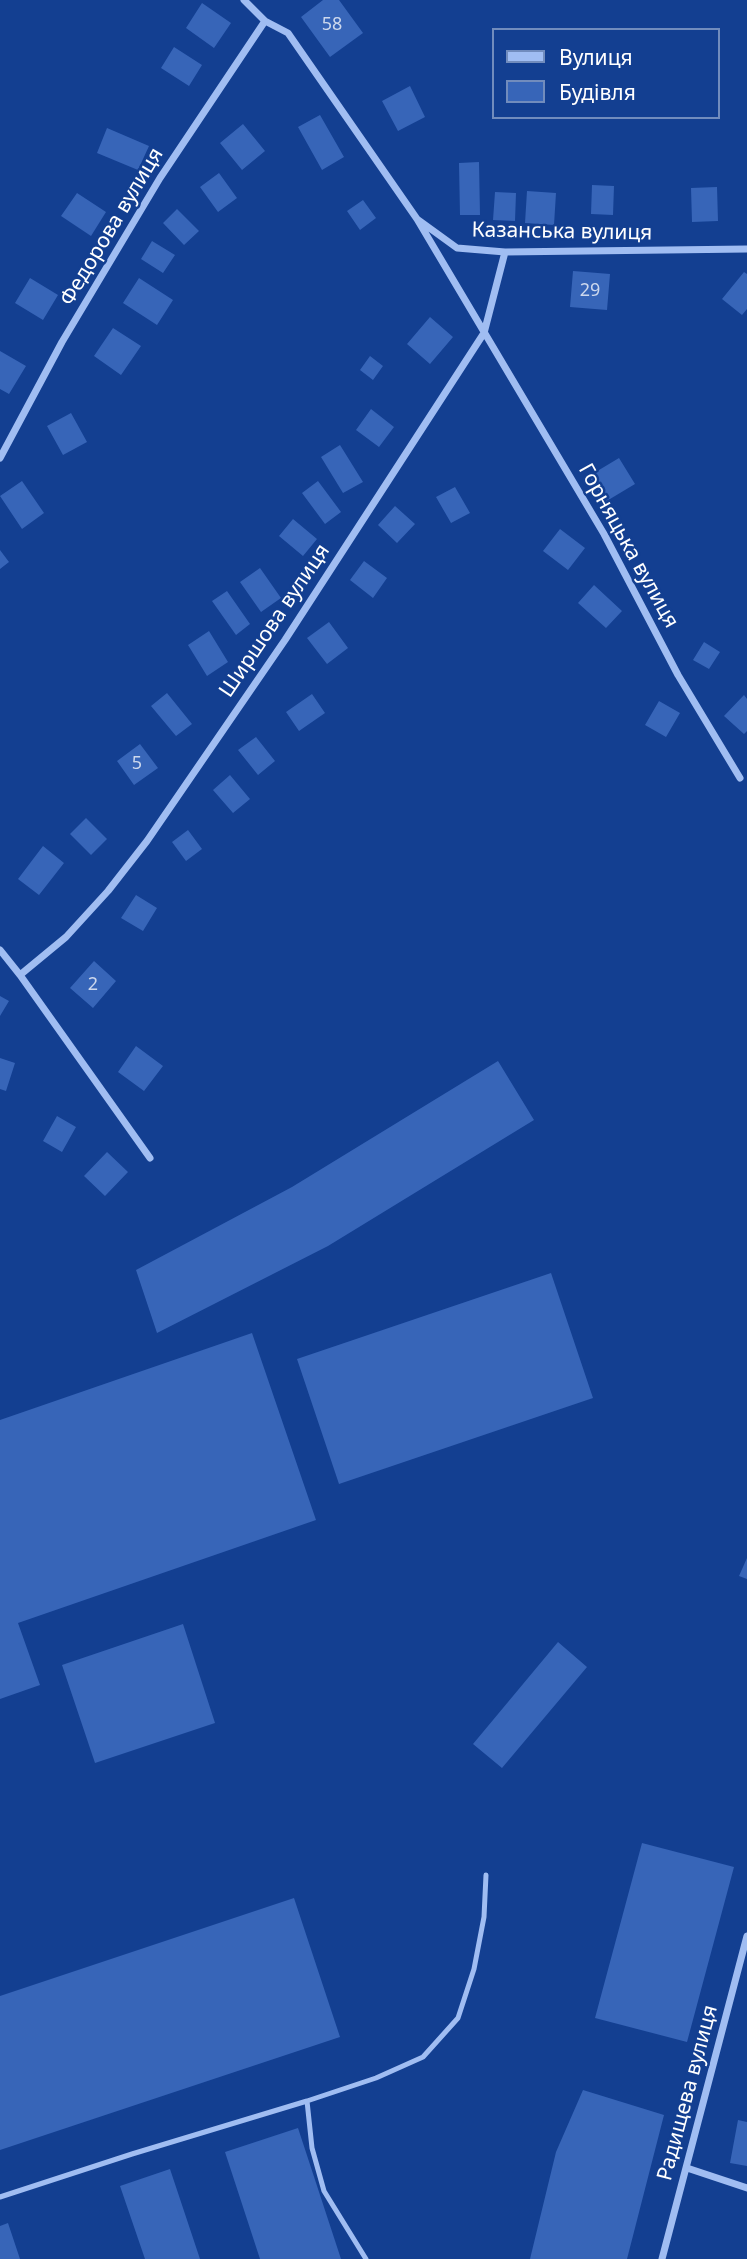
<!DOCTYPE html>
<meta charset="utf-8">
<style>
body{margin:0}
#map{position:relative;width:747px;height:2259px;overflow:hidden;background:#133f91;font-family:"Noto Sans",sans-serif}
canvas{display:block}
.legend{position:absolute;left:492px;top:28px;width:228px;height:91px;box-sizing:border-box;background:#133f91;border:2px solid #718cbd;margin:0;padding:9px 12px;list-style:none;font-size:21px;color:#fff}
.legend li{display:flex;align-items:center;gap:14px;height:35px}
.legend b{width:35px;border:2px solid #718cbd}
</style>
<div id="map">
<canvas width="747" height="2259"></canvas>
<ul class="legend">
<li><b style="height:9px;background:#a0bdf2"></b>Вулиця</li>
<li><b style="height:19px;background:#3765b8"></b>Будівля</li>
</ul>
</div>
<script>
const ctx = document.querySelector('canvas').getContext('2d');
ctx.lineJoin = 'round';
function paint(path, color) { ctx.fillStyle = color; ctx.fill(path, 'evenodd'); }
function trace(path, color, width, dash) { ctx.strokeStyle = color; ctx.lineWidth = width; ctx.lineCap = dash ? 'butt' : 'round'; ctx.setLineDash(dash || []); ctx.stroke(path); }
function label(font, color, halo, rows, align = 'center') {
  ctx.font = font + ' "Noto Sans",sans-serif'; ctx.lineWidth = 5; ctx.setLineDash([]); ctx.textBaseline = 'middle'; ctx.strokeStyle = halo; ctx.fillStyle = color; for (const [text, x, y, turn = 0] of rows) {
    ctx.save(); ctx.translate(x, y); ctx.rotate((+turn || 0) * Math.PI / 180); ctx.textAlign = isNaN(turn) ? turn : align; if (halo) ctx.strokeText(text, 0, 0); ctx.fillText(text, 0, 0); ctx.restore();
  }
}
paint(new Path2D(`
 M323,0H339L363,33L330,57L301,17Z
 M202,3L231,23L214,48L186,28Z
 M174,47L202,65L189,86L161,68Z
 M410,86L425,117L398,131L382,101Z
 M320,115L344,157L322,170L298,127Z
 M243,124L265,151L242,170L220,143Z
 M107,128L149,146L138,170L97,153Z
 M479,162L480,215H460L459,163Z
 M219,173L237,198L218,212L200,187Z
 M592,185L614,186L613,215L591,214Z
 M717,187L718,221L692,222L691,188Z
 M527,191L556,193L554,225L525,223Z
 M495,192L516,193L515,221L493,220Z
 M77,193L106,212L91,236L61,216Z
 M363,200L376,218L360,230L347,211Z
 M177,209L199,231L184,245L163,223Z
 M152,241L175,255L163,273L141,259Z
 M573,271L610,274L607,310L570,307Z
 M744,272L747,274V309L742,315L722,299Z
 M30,278L58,295L43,320L15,303Z
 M139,278L173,300L157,325L123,303Z
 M430,317L453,337L430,364L407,344Z
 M113,328L141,346L121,375L94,356Z
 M0,351L26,366L9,394L0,389Z
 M370,356L383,366L373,380L360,370Z
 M371,409L394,427L379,447L356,430Z
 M71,413L87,442L63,455L47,426Z
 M340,445L363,482L343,493L321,457Z
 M619,458L635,484L605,502L589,476Z
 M22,481L44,513L22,529L0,496Z
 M318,481L341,512L325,524L302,493Z
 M455,487L470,513L451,523L436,497Z
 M395,506L415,524L397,543L378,525Z
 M293,519L317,539L303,556L279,536Z
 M560,529L585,548L568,570L543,551Z
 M0,550L9,562L0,569Z
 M364,561L387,578L373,598L350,580Z
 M260,568L281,598L261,612L240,582Z
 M594,585L622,611L606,628L578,603Z
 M227,591L250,624L236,635L212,601Z
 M329,622L348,648L327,664L307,638Z
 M209,631L228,662L207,676L188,645Z
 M704,642L720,652L709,669L693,660Z
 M167,693L192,724L176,736L151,706Z
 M312,694L325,713L299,731L286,712Z
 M744,695L747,699V731L744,734L724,716Z
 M659,701L680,713L666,737L645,725Z
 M256,737L275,761L258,775L238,750Z
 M140,744L158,768L134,785L117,761Z
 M230,775L250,799L233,813L213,790Z
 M86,818L107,839L91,855L70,834Z
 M188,830L202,849L186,861L172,842Z
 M43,846L64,863L39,895L18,879Z
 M136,895L157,908L143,931L121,918Z
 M94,961L116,981L93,1008L70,988Z
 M0,996L9,1001L0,1016Z
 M136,1046L163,1066L144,1091L118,1072Z
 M0,1058L15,1063L6,1091L0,1089Z
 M498,1061L534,1120L328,1246L157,1333L136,1270L292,1187Z
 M57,1116L76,1127L62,1152L43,1141Z
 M107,1152L128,1172L105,1196L84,1176Z
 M551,1273L593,1398L339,1484L297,1359Z
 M252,1333L316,1520L18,1623L40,1685L0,1699V1420Z
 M747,1558V1579L739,1576Z
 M183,1624L215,1723L95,1763L62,1665Z
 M558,1642L587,1667L502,1768L473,1744Z
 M642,1843L734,1867L687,2042L595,2018Z
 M294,1898L340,2037L0,2150V1996Z
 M583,2090L664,2115L627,2259H530L556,2152Z
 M738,2120L747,2122V2166L730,2163Z
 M298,2128L341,2259H260L225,2152Z
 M170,2169L200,2259H145L120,2186Z
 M8,2223L20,2259H0V2226Z`), '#3765b8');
trace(new Path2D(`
 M307,2101L312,2148L324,2191L366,2259
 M0,2197L132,2154L307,2101L376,2078L423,2057L458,2018L474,1969L484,1917L486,1875`), '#a0bdf2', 5);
trace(new Path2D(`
 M244,0L265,21L288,33L417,219L457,248L505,252L747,249
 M417,219L604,534L678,675L740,778
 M0,458L62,342L160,178L265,21
 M0,950L20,975L150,1158
 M20,975L66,937L108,891L147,841L285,640L484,333L505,252
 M687,2168L747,2188
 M662,2259L747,1936`), '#a0bdf2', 7);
label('18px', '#cdd8ed', null, [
 ["58",332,25],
 ["29",590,291],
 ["5",137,764],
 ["2",93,985]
]);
label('21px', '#fff', '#133f91', [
 ["Федорова вулиця",112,227,-59],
 ["Казанська вулиця",562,232,1],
 ["Горняцька вулиця",628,546,61],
 ["Ширшова вулиця",275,621,-56],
 ["Радищева вулиця",688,2093,-75]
]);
</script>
